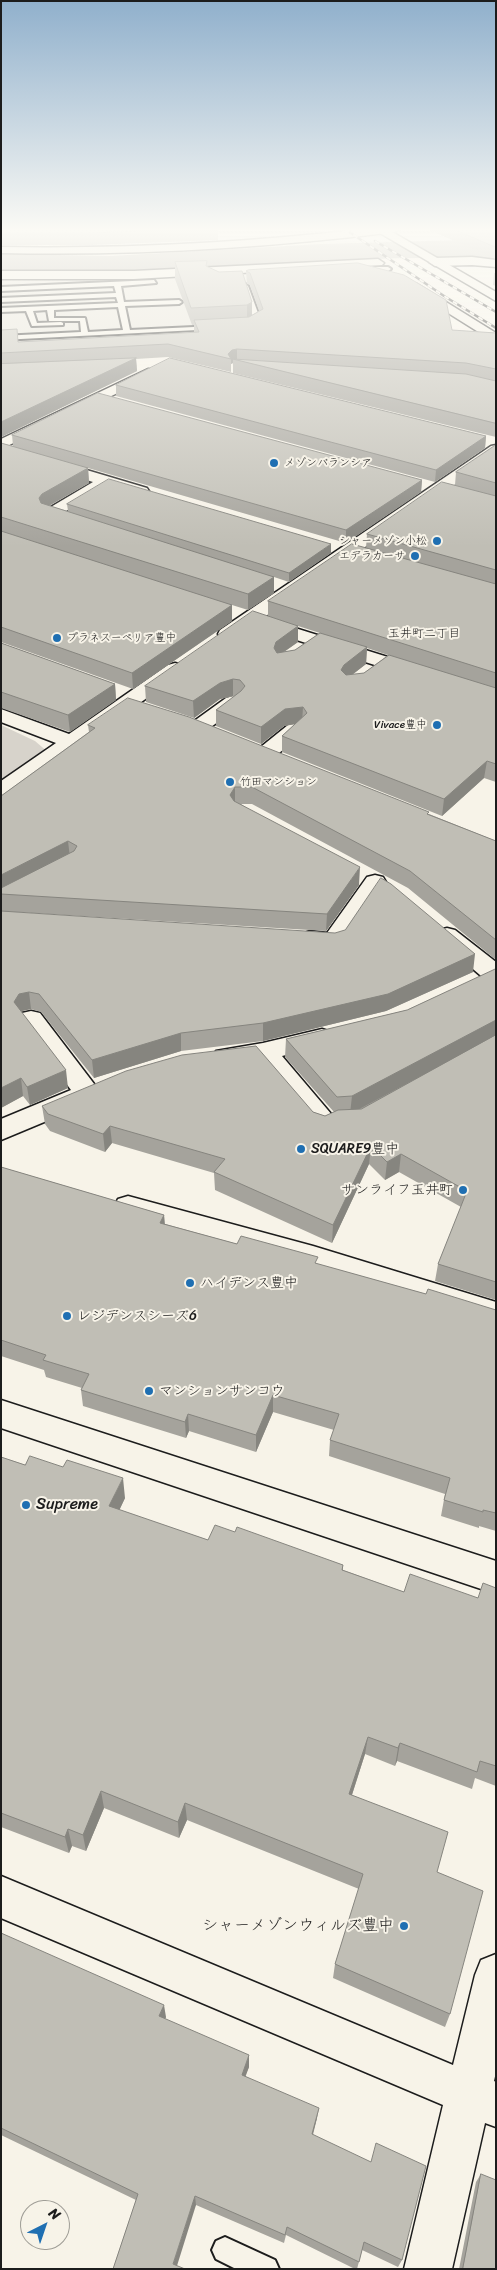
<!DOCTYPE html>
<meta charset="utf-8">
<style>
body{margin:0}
#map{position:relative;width:497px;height:2270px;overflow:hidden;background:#f7f3e8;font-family:Sriracha,sans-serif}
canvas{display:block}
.frame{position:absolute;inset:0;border:2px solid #1c1c1c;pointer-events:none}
.north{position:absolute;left:20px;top:2200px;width:50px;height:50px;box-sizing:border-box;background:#f7f3e8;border:1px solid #9f9d96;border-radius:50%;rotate:41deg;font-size:14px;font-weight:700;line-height:20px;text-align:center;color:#1c1c1c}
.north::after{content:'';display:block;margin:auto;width:18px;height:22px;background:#1f6fb2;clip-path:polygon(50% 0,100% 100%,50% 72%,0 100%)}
</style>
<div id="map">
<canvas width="497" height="2270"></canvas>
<div class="frame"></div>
<div class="north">N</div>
</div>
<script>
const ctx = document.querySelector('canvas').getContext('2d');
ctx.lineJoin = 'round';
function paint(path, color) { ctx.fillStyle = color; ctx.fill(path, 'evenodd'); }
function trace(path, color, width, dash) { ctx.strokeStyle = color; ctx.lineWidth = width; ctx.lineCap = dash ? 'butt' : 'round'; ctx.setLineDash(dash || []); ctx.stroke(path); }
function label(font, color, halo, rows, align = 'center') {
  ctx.font = font + ' Sriracha,"Klee One",sans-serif'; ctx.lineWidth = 4; ctx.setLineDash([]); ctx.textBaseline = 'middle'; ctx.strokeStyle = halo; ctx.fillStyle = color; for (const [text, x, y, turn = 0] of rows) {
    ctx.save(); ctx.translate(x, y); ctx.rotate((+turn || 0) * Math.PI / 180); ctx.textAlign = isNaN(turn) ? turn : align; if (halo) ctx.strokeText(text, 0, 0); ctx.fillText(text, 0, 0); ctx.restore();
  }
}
paint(new Path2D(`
 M261,271L291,335L22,352L21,341L1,342V281L90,280Z`), '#e6e3d9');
paint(new Path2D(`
 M1,725L35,741L49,753L1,787Z`), '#d7d3cb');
paint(new Path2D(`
 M462,240L496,244V262C411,252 324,263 239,268C160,272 81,273 1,272V254L110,256L321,244Z`), '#aca9a2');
const lane = new Path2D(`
 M360,267H388L391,269L388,271L362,270Z
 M154,280L156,283L121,286L124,302L179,300L182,302L179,304L125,306L130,330L215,326L217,327V329L1,340V336L81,332L80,321H49L47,310L33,311L37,323L61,322L63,323V325L32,326L26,311L1,312V308L118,303L116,297L1,302V298L116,293L114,286L1,291V287ZM118,307L123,330L88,332L85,318H54V310Z
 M245,284L248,286L261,321L247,328L245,327V325L254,320L242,286Z
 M225,2237L275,2260L279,2269H236L216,2259L212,2250L216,2241Z`);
const street = new Path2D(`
 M364,229H400L395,232C264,248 133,256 1,253V247C122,249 243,243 364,229Z
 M472,257L496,260V267L472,265L435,266L429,262L435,258Z
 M378,259L384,263L382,265L134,279H1V271H134Z
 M417,284L496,333V343L413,291L411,288L413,285Z
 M148,369L153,370L155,373L153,376L1,449V439Z
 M496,445V456L263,618L423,668L426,672L423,676L416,678L409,676L256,627L254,624C243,631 234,641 220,638L218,634L220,630L491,446Z
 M53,460L147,488L149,491L147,494L141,496L106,486L63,513L82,519L84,522L82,525L76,527L44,517L42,514L44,511L93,482L48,468L45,465L48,462Z
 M175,663L182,665L185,669L182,673L9,796L1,797V781L56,743L1,722V709L69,734L168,665Z
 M233,696L240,698L243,702L240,706L204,732L197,734L190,732L187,728L190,724L226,698Z
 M295,723L302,725L305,729L302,733C289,744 274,763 257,758L254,754L257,750L288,725Z
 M375,875L383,877L386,882L342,946L334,949L302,944L298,939L302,934L310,931L327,933L367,877Z
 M447,928L455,930L496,962V983L487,981L439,940L435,935L439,930Z
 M31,1011L40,1013L101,1093L97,1100L1,1140V1119L71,1090L18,1019L22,1013Z
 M322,1029L331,1032L335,1038L331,1044L282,1056L338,1122L334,1129L324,1132L314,1129L257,1062L225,1066L216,1063L212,1057L216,1051L263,1043Z
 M128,1196L313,1246L496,1302V1326L313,1270L118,1215L114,1207L118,1199Z
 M1,1400L496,1561V1594L1,1428Z
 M1,1876L453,2065L475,1975L481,1960L496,1954V2072L494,2081L496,2082V2127L485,2123L452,2269H404L443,2105L1,1918Z`);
const highway = new Path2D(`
 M373,229H387L496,292V301Z`);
trace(lane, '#1c1c1c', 4);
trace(street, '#1c1c1c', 3);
trace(highway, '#1c1c1c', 3);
paint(lane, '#f7f3e8');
paint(street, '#f7f3e8');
paint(highway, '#f7f3e8');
const rail = new Path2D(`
 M345,229L444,296L496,328
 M375,241L496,312`);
trace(rail, '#1c1c1c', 2.5);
trace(rail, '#f7f3e8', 2, [5]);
paint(new Path2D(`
 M1,229H218V240L92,245H3L1,244Z
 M427,229H496V259Z
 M207,261V267L219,272L242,271L252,315L259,311L250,285L247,284L246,271L452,330L496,333V437L233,373V363L231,364V372L168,357L136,359L137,371L1,437V330L19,342L194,333V325H192L175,279V262Z
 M494,273H496V286L493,285Z
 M116,385L486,436L485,448L435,482L116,396Z
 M12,435L422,480L421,492L346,543L88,468L89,483L49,506L68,511L67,504L331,553L289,582L274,577V593L248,610L232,605V621L133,689L1,642V443L13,446Z
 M496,445V782L484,778L442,816L282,752V736L295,724L284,726L261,744L216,726V710L235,696L220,699L194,718L146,702L145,686L268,616V601L366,548L367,534L455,485L456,472ZM298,626L320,633L295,650L284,652L298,642ZM367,648L388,655L364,673L352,675L366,664Z
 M1,643L115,684L116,700L70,732L1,708Z
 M88,725L429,814L496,841V960L408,888L252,804H241L359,885L326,931L15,912L473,972L386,1011L263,1041L181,1051L94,1078L41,1012L31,1009L22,1011L21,1012L68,1088L30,1105L23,1096L1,1108V796L89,732Z
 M496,969V1300L435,1281L438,1264L461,1207L399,1172L385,1180L369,1164L332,1243L215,1190L214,1173L112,1143L105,1152L50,1131L45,1124L42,1106L313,1112L325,1116L334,1112L285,1057L286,1039L407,1010Z
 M1,1167L164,1215L165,1224L237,1244L317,1264L426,1294L496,1310V1531L479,1526V1528L441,1516L445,1494L329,1456L330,1440L334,1430L273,1412L256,1452L189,1431L186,1438L83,1406L81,1390L82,1388L46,1377L44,1370L1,1356Z
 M1,1457L125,1498L119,1510L208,1540L235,1532L343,1565V1570L404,1592L478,1598L496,1588V1786L475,1778L472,1789L397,1761L395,1766L365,1754L352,1795L437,1872L450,2014L445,2027L333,1978L335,1964L359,1889L187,1820L179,1838L104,1808L86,1851L72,1846L69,1853L1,1827Z
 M1,1933L166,2017L165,2019L249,2067L245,2076L317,2118L313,2135L402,2260L398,2267L362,2250L357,2269H355L286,2235L284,2243L196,2205L113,2269L136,2200L1,2135Z
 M481,2174L496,2269H459L476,2182Z`), '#a5a39c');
paint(new Path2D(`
 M252,302V319L247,322V305Z
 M237,349V360L233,359V363L231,364V359L228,354L232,350Z
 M136,358L137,371L1,437V422Z
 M486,436L485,448L435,482L436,470Z
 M88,468L89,483L43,509L39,498L42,494Z
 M422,480L421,492L346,543V530Z
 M331,544V553L289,582V573Z
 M274,577V593L248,610V594Z
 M232,605V621L133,689L132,673Z
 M298,626V642L275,658L274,648L276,642Z
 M367,647L366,664L344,681L341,670L344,665Z
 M233,679V696L220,699L194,718L193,701L220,683Z
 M115,684L116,700L70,732L68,715Z
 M303,707L302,723L284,726L261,744V727L285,709Z
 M487,761L484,778L442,816L444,799Z
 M235,787V804L230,795Z
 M68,841L70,858L1,894V875Z
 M360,867L359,885L326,931L327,914Z
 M475,954L473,972L386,1011L263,1041V1023Z
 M29,992L31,1009L22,1011L16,1020L14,1002L19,994Z
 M496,1020V1036L350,1114L352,1096Z
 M181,1033V1051L94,1078L92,1060Z
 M66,1070L68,1088L30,1105L27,1087Z
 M21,1078L23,1096L1,1108V1088Z
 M110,1126L112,1143L105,1152L103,1134Z
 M371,1146L369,1164L332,1243L333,1225Z
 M401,1154L399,1172L385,1180L387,1162Z
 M164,1215L165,1233L160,1223Z
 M273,1395V1412L256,1452V1435Z
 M188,1414L189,1431L186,1438L185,1422Z
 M123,1478L125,1498L112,1526L109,1506Z
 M368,1737L365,1754L347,1810L349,1794Z
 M400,1743L397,1761L395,1766L398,1748Z
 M101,1791L104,1808L86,1851L83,1835Z
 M185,1803L187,1820L179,1838L178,1822Z
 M68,1829L72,1846L69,1853L65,1837Z
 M164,2005L166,2017L161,2028L159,2016Z
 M249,2055V2067L242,2086V2075Z
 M319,2108L317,2118L310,2144L312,2134Z
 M195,2196L196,2205L176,2269L173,2264Z`), '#86857f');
const building = new Path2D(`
 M1,229H192L91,233H1Z
 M453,229H496V247Z
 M207,261L206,266L219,272L242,271L252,302L247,305L191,308L175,262Z
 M358,263L404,275L446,300L452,330L496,333V369L466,363L237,349L232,350L228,354L231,359L168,344L1,353V330L17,329L18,342L199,332L194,320L249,317L263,309L250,273L246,271L248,270Z
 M136,358L1,422V364Z
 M170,358L486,436L436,470L116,385Z
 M233,359L466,374L496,381V423Z
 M98,393L422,480L346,530L12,435Z
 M1,443L88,468L42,494L39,498L41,503L274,577L248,594L1,517Z
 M496,445V483L456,472Z
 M109,479L331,544L289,573L67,504Z
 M442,482L496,496V570L367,534Z
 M1,531L232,605L132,673L1,627Z
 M352,544L496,584V673L268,601Z
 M253,611L298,626L276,642L274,648L277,653L295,650L320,633L367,647L344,665L341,670L346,675L364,673L389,655L496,688V764L487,761L444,799L282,736L307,713L303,707L285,709L261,727L216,710L241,691L245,686L240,680L233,679L220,683L193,701L145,686Z
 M1,643L115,684L68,715L1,692Z
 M128,698L189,717L429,812L427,814L496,841V940L410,871L252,787H235L230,795L234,801L360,867L327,914L1,894V888L74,851L77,846L68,841L1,875V796L95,728L88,725Z
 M381,878L391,884L475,954L388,994L263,1023L181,1033L92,1060L39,994L29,992L19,994L14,1002L66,1070L27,1087L21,1078L1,1088V911L335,933L345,930Z
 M496,969V1020L352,1096L337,1097L286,1039L407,1010Z
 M496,1035V1282L438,1264L467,1191L401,1154L387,1162L371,1146L333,1225L214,1172L225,1159L110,1126L103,1134L48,1114L42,1106L126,1071L182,1055L256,1046L313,1112L325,1116L338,1110L361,1109Z
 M1,1167L164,1215L160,1223L237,1244L241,1236L318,1257L315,1263L426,1294L428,1289L496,1310V1513L483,1510V1512L444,1500L450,1478L330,1440L339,1414L273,1395L256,1435L188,1414L185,1422L81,1390L89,1374L43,1360L46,1355L1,1340Z
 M30,1456L63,1467L67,1460L123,1478L109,1506L208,1540L215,1525L235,1532L237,1527L343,1565L342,1570L404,1592L410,1574L478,1598L483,1583L496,1588V1766L480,1761L477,1772L400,1743L398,1748L368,1737L349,1794L448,1832L437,1872L483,1891L450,2014L335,1964L363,1874L185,1803L178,1822L101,1791L83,1835L68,1829L65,1837L1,1813V1457L25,1465Z
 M1,1933L164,2005L159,2016L249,2055L242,2075L319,2108L312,2134L371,2162L376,2143L426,2166L402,2260L364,2242L359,2262L287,2227L285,2235L195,2196L173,2264L185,2269H113L138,2194L1,2128Z
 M481,2174L496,2180V2269H463Z`);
paint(building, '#c0beb5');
trace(building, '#86857f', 1);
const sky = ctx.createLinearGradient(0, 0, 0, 547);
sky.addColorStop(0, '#90b0cc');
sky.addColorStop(0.42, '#fbfaf5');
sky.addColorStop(1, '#fbfaf500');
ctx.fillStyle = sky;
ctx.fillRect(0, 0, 497, 547);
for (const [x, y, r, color] of [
 [274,463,5,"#1f6fb2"],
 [437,541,5,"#1f6fb2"],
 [415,556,5,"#1f6fb2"],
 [57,638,5,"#1f6fb2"],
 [437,725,5,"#1f6fb2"],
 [230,782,5,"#1f6fb2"],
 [301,1149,5,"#1f6fb2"],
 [463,1190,5,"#1f6fb2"],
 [190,1283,5,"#1f6fb2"],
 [67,1316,5,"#1f6fb2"],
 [149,1391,5,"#1f6fb2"],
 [26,1505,5,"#1f6fb2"],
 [404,1926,5,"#1f6fb2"]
]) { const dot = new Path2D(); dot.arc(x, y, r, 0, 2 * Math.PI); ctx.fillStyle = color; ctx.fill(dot); trace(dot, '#f7f3e8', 2); }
label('11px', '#1c1c1c', '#f7f3e8', [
 ["メゾンバランシア",284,463],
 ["シャーメゾン小松",427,541,"right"],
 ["エデラカーサ",405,556,"right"],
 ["プラネスーペリア豊中",67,638],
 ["Vivace豊中",427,725,"right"],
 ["竹田マンション",240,782]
], 'left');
label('12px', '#1c1c1c', '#f7f3e8', [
 ["玉井町二丁目",424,634]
]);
label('14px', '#1c1c1c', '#f7f3e8', [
 ["SQUARE9豊中",311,1149],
 ["サンライフ玉井町",453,1190,"right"],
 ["ハイデンス豊中",200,1283],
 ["レジデンスシーズ6",77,1316],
 ["マンションサンコウ",159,1391]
], 'left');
label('16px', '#1c1c1c', '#f7f3e8', [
 ["Supreme",36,1505],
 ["シャーメゾンウィルズ豊中",394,1926,"right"]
], 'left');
</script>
